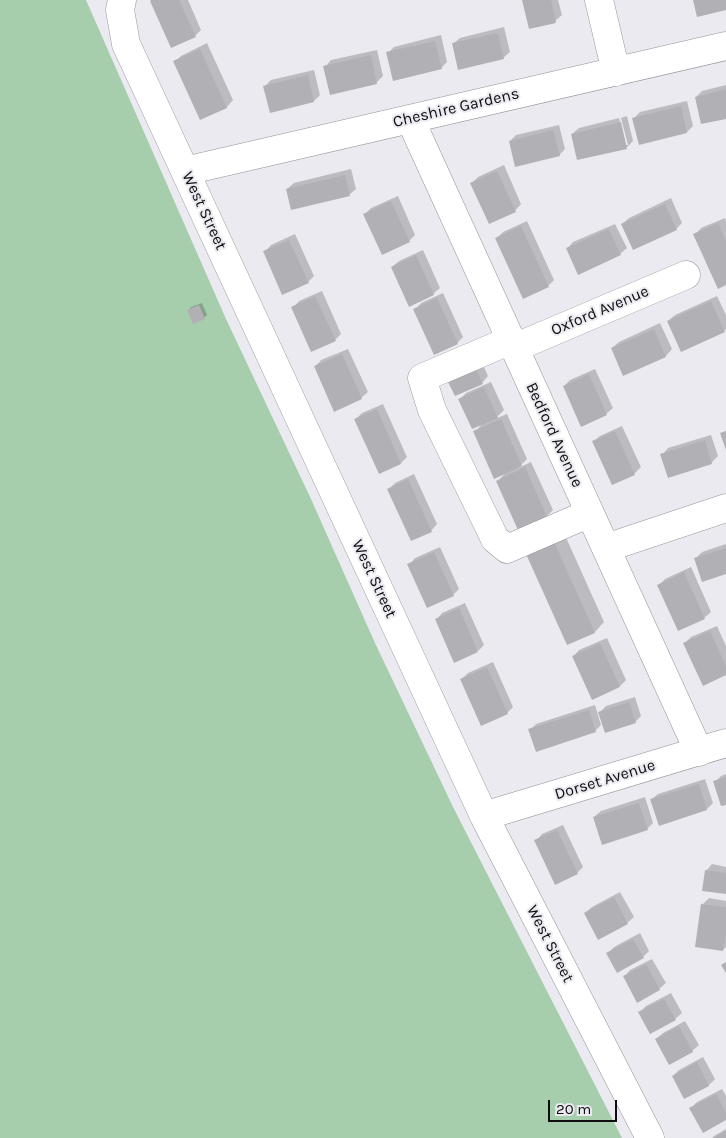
<!DOCTYPE html>
<style>
body{margin:0}
#map{position:relative;width:726px;height:1138px;overflow:hidden;background:#eaeaf0;font-family:Karla,sans-serif}
canvas{display:block}
.scale{position:absolute;left:548px;top:1100px;width:69px;height:22px;box-sizing:border-box;border:2px solid #0e0e10;border-top:0;padding-left:6px;font-size:15px;line-height:18px;white-space:nowrap;color:#0e0e10;-webkit-text-stroke:4px #eaeaf0;paint-order:stroke}
</style>
<div id="map">
<canvas width="726" height="1138"></canvas>
<div class="scale">20 m</div>
</div>
<script>
const ctx = document.querySelector('canvas').getContext('2d');
ctx.lineJoin = 'round';
function paint(path, color) { ctx.fillStyle = color; ctx.fill(path, 'evenodd'); }
function trace(path, color, width, dash) { ctx.strokeStyle = color; ctx.lineWidth = width; ctx.lineCap = dash ? 'butt' : 'round'; ctx.setLineDash(dash || []); ctx.stroke(path); }
function label(font, color, halo, rows, align = 'center') {
  ctx.font = font + ' Karla,sans-serif'; ctx.lineWidth = 4; ctx.setLineDash([]); ctx.textBaseline = 'middle'; ctx.strokeStyle = halo; ctx.fillStyle = color; for (const [text, x, y, turn = 0] of rows) {
    ctx.save(); ctx.translate(x, y); ctx.rotate((+turn || 0) * Math.PI / 180); ctx.textAlign = isNaN(turn) ? turn : align; if (halo) ctx.strokeText(text, 0, 0); ctx.fillText(text, 0, 0); ctx.restore();
  }
}
paint(new Path2D(`
 M0,0H86L226,319L311,499L375,643L453,807L622,1138H0Z`), '#a6cead');
paint(new Path2D(`
 M152,0H188L201,30L195,36Z
 M523,0H558L562,15L555,21Z
 M504,27L510,52L503,58L453,44L460,38Z
 M441,35L447,62L441,68L388,53L394,47Z
 M207,43L233,100L227,107L200,119L175,62L181,56Z
 M377,50L383,76L377,82L331,93L325,67L331,60Z
 M314,70L320,95L314,101L271,111L265,86L271,80Z
 M726,85V117L696,97L702,91Z
 M687,101L693,126L687,132L634,118L640,112Z
 M627,116L633,141L627,147L572,134L579,128L619,118L625,145H628L621,118Z
 M559,125L565,149L559,155L510,141L516,135Z
 M504,165L521,204L515,211L472,183L478,177Z
 M351,169L356,189L349,195L287,189L294,183Z
 M398,196L415,235L409,241L365,214L371,208Z
 M671,198L682,223L676,229L622,224L629,218Z
 M725,218L726,221V284L695,235L701,228Z
 M527,221L554,280L548,286L497,238L503,232Z
 M615,224L627,248L620,254L567,249L573,242Z
 M295,234L314,276L308,282L265,252L271,245Z
 M423,250L440,288L433,294L392,267L399,261Z
 M322,291L341,334L335,340L293,308L299,301Z
 M443,293L463,337L457,343L415,310L421,303Z
 M717,296L726,315V329L724,331L668,321L675,315Z
 M202,303L207,315L204,318L189,310L191,307Z
 M660,323L672,349L666,356L624,374L612,348L619,342Z
 M348,349L368,392L361,398L315,367L321,360Z
 M480,358L488,376L482,383L456,395Z
 M595,369L613,408L606,414L564,386L570,380Z
 M491,382L504,410L495,419L507,414L527,459L518,468L531,462L553,510L547,516L519,528L498,481L506,472L475,432L483,423L460,399L466,393Z
 M383,404L407,457L401,463L380,472L356,419L362,413Z
 M622,426L641,467L634,474L612,484L593,442L600,436Z
 M711,435L718,456L711,463L662,455L668,448Z
 M414,474L437,524L431,531L389,489L395,483Z
 M564,533L604,622L595,632L568,644L528,554Z
 M726,544V573L696,558L702,552Z
 M440,547L459,589L453,595L409,565L415,558Z
 M691,567L711,612L704,618L659,585L665,579Z
 M465,603L484,645L478,651L436,620L442,613Z
 M717,626L726,646V673L685,643L691,637Z
 M607,638L626,680L620,686L573,657L579,650Z
 M493,662L513,707L507,713L462,679L468,673Z
 M635,697L641,716L635,722L600,712L606,706Z
 M595,705L601,725L595,731L530,730L536,724Z
 M726,774V803L715,782L721,776Z
 M705,779L713,803L707,809L651,800L658,794Z
 M645,797L653,823L647,829L594,817L601,811Z
 M563,825L583,867L577,873L536,841L542,834Z
 M712,864L726,867V893L706,871Z
 M620,892L634,917L627,923L585,913L592,907Z
 M709,898L726,901V947L723,950L703,904Z
 M640,933L649,951L643,957L608,953L614,947Z
 M652,959L666,983L659,989L624,977L630,970Z
 M671,993L682,1013L675,1019L640,1012L646,1006Z
 M685,1021L699,1045L692,1051L656,1039L663,1033Z
 M703,1057L715,1079L709,1085L685,1098L673,1076L679,1070Z
 M722,1089L726,1096V1119L691,1108L697,1102Z
 M726,1129V1138H712L714,1136Z`), '#0003');
paint(new Path2D(`
 M151,0H179L196,37L171,48L150,1Z
 M522,0H551L556,23L529,29Z
 M693,0H726V10L697,17Z
 M498,33L504,59L458,70L452,43Z
 M435,41L442,69L393,81L386,52Z
 M200,49L227,108L200,120L173,61Z
 M371,55L377,84L330,95L323,66Z
 M308,75L314,102L270,113L263,86Z
 M726,89V119L701,124L695,97Z
 M681,106L687,133L639,145L632,118Z
 M621,122L627,149L577,160L571,134Z
 M553,130L560,156L515,167L509,141Z
 M497,171L516,212L489,224L470,183Z
 M345,175L350,196L291,210L286,189Z
 M391,201L410,242L382,255L363,214Z
 M665,204L677,230L633,250L621,224Z
 M718,223L726,241V285L718,289L693,234Z
 M521,226L549,287L523,299L495,238Z
 M609,229L621,255L578,275L566,248Z
 M289,240L309,283L282,295L263,251Z
 M416,255L434,295L409,307L391,267Z
 M315,296L336,341L311,352L291,307Z
 M437,298L458,344L434,355L413,309Z
 M711,301L725,332L681,352L667,321Z
 M199,305L205,319L193,324L187,310Z
 M654,329L666,357L623,376L611,348Z
 M342,354L362,399L334,412L314,366Z
 M473,363L483,384L455,396L445,376Z
 M589,374L607,415L581,427L563,386Z
 M484,387L498,418L472,429L458,399Z
 M377,409L401,464L379,474L354,419Z
 M501,419L522,466L494,479L473,431Z
 M615,431L635,475L612,485L592,441Z
 M726,431V450L720,433Z
 M705,440L712,464L668,478L660,454Z
 M525,467L547,517L518,530L496,481Z
 M408,479L432,532L411,541L387,489Z
 M554,542L595,633L567,645L526,554Z
 M726,548V574L702,582L694,558Z
 M434,552L454,596L427,608L407,564Z
 M684,572L705,619L678,631L657,585Z
 M459,608L478,652L454,663L435,619Z
 M710,631L726,666V675L703,686L683,643Z
 M600,643L620,687L592,700L572,656Z
 M487,667L508,714L481,726L460,679Z
 M629,702L636,723L605,733L598,712Z
 M589,710L596,732L536,752L528,729Z
 M726,777V805L721,806L713,781Z
 M699,784L707,810L659,826L650,799Z
 M639,803L648,830L602,845L593,817Z
 M557,830L578,874L555,885L534,840Z
 M705,870L726,873V894L702,891Z
 M614,897L628,924L598,940L584,913Z
 M701,904L726,907V934L723,951L695,947Z
 M633,939L644,958L617,973L606,953Z
 M726,962V973L721,965Z
 M646,964L660,990L637,1003L623,976Z
 M664,999L676,1020L650,1034L638,1012Z
 M679,1026L693,1052L669,1065L655,1039Z
 M697,1062L709,1086L684,1099L672,1076Z
 M716,1094L726,1113V1120L703,1133L689,1108Z
 M726,1131V1138H713Z`), '#b0b0b5');
const minor = new Path2D(`
 M122,0L120,10L126,44L484,816L650,1138
 M599,0L616,72
 M410,119L699,752
 M185,171L726,46
 M511,340L422,378L432,410L495,539L507,549L590,513
 M514,348L686,275
 M606,548L726,508
 M484,816L726,743`);
trace(minor, '#939499', 29);
trace(minor, '#fff', 28);
label('16px', '#0e0e10', '#eaeaf0', [
 ["Cheshire Gardens",456,108,-13],
 ["West Street",204,211,65],
 ["Oxford Avenue",600,311,-23],
 ["Bedford Avenue",554,435,65],
 ["West Street",374,579,65],
 ["Dorset Avenue",605,780,-17],
 ["West Street",550,944,63]
]);
</script>
